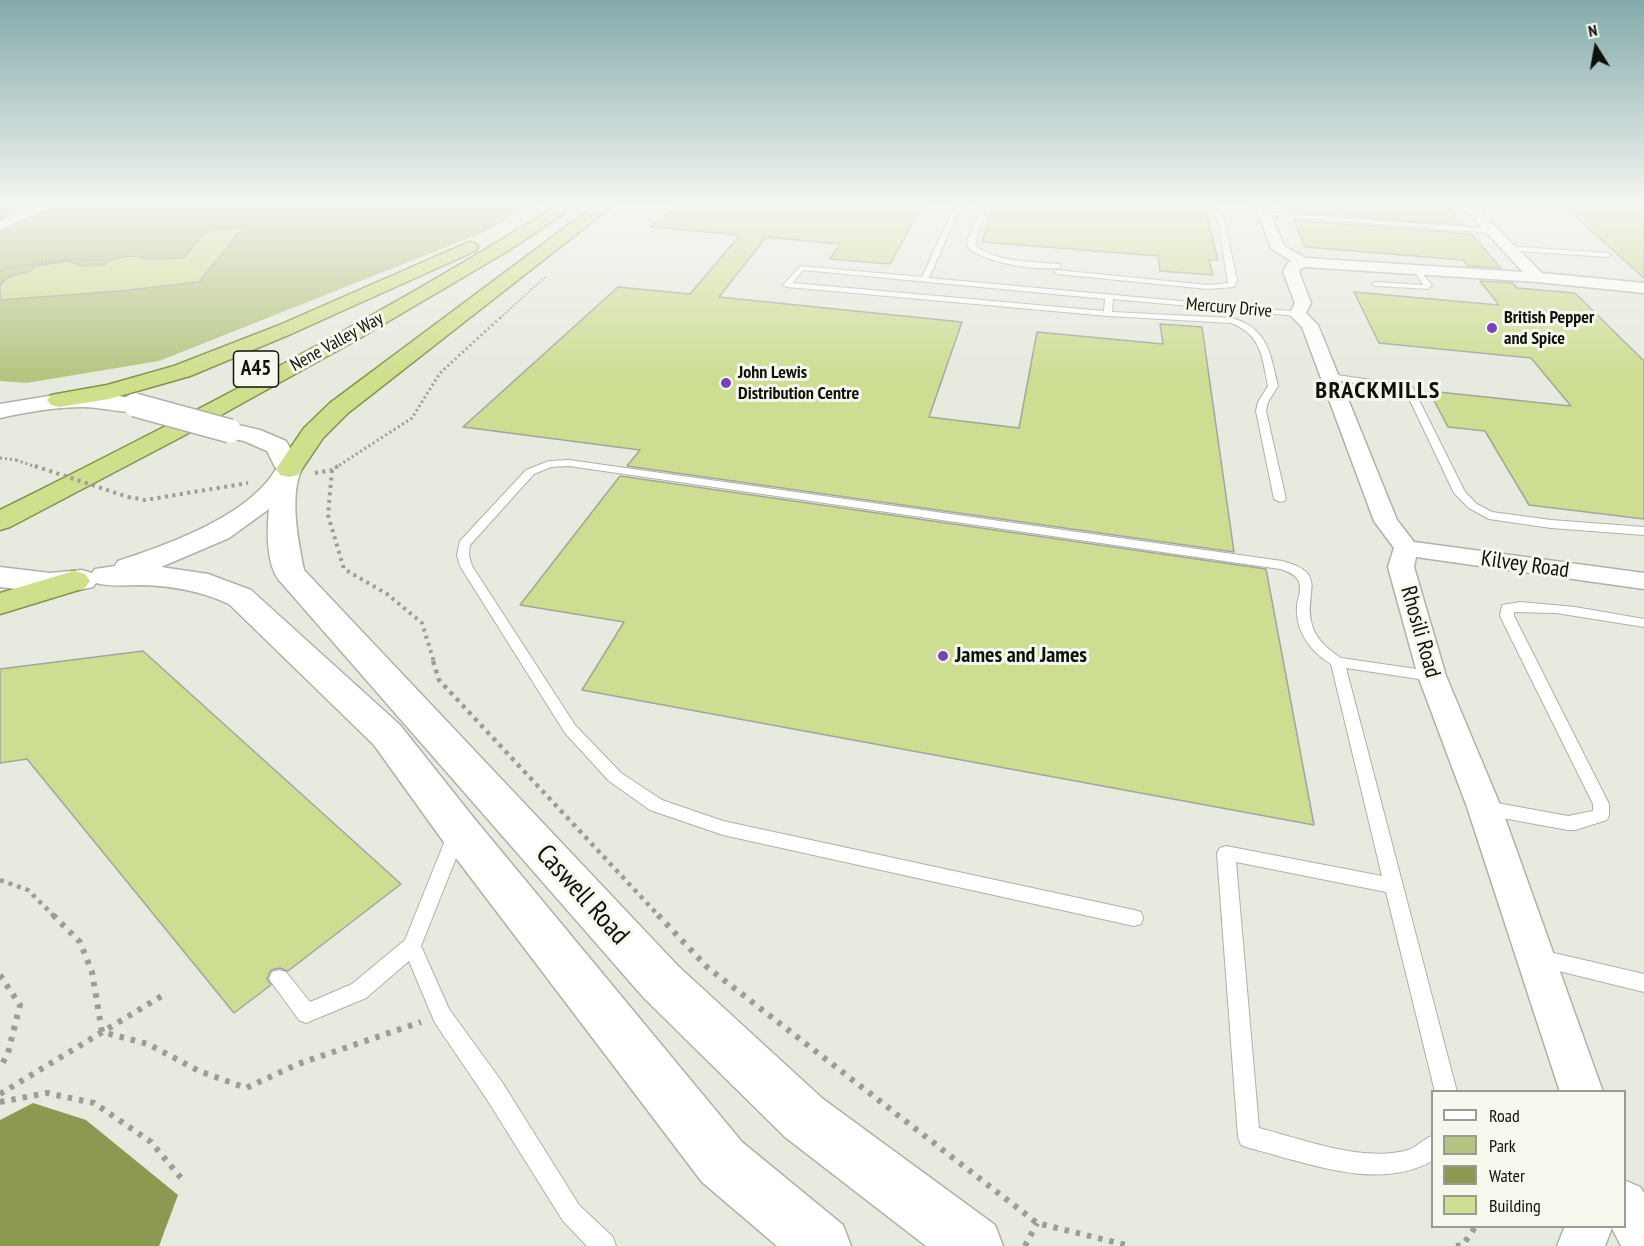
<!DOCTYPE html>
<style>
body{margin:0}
#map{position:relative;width:1644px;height:1246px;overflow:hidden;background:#e7eadf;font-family:"PT Sans Narrow",sans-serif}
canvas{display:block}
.legend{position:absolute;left:1431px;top:1090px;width:195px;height:138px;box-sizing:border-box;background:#f5f8ec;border:2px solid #999c93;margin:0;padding:8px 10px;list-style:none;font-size:18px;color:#10110d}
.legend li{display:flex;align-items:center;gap:12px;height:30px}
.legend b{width:30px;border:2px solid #999c93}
.north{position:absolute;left:1566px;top:18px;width:60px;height:60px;-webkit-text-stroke:4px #f5f8ec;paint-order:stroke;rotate:349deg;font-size:16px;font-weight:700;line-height:24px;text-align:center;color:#10110d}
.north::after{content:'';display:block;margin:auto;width:21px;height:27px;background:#10110d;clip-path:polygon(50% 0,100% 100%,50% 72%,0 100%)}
</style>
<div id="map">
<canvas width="1644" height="1246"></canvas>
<ul class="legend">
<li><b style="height:8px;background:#fff"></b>Road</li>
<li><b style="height:16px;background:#b5c480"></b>Park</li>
<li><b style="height:16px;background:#8b9a50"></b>Water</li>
<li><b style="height:16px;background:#cddd92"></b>Building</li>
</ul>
<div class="north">N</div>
</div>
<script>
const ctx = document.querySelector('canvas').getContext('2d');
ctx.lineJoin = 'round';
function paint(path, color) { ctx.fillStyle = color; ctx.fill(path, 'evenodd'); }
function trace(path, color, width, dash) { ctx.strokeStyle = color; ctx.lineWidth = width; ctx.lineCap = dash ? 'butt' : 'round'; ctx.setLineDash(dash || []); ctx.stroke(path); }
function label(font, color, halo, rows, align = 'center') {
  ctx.font = font + ' "PT Sans Narrow",sans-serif'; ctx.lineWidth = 6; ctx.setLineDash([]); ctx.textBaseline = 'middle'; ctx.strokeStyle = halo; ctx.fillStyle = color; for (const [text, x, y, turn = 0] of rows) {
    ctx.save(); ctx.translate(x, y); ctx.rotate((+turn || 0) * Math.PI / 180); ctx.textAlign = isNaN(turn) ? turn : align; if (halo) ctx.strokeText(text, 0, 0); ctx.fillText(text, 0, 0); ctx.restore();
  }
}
paint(new Path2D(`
 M0,203H535L484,232L159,361L26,383L0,381Z`), '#b5c480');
paint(new Path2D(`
 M33,1103L86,1120L178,1195L159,1246H0V1120Z`), '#8b9a50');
const building = new Path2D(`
 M680,203H924L890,264L830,259L840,244L766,237L719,297L962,322L929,417L1019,428L1037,332L1163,344L1160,324L1202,327L1234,552L627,466L640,450L463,427L618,287L690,294L740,235L651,227Z
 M994,203H1204L1218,260H1209L1213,275L1160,271L1158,256L982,242Z
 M1287,203H1445L1464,225L1290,212Z
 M1559,203H1644V278L1566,208Z
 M1294,220L1471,234L1501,268L1468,266L1463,260L1305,247Z
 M243,228L199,282L120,291L0,300V285L9,277L30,271L36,266L67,261L83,266L104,265L108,261L123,257L138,256L145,259L183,258L208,230Z
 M1480,281L1513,283L1517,288L1575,293L1644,361V519L1529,505L1485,431L1448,427L1429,391L1571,406L1531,358L1379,343L1354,292L1499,305Z
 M620,476L1266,569L1314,825L582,690L624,622L520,605Z
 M143,651L401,884L288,971L280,968L271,970L267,978L271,985L234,1013L27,759L0,763V669Z`);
paint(building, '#cddd92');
trace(building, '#a3a69b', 1.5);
const service = new Path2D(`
 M956,203H962L929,278L1300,312V316H1297L1113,299L1112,312L1232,318C1269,329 1270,354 1278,386L1268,402L1266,411L1286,499L1284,501L1280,502L1274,499L1256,411L1258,402L1268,386C1262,357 1262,335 1231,323L1108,316L787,287L783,285L801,266L922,277ZM803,270L1105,299L1104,311L793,283Z
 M982,203H988L975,245C997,263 1030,261 1057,264H1060V268C1034,270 988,264 968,248L967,241Z
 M1211,203H1217L1224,220L1237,280L1234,287L1208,289L1057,274L1053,272L1057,270L1208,285L1228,283L1218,220Z
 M1481,203H1510L1564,209L1561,211Z
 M1266,212L1492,229L1495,231L1492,233L1264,215Z
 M1507,246L1607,253L1611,255L1607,257L1504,250L1503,248Z
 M1418,268L1432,285L1428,289L1376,286L1372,284L1376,282L1423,285L1414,270Z
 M1330,374L1412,386L1465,492L1477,504L1492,512L1551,520L1644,527V535L1551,528L1489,519L1469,508L1454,493L1405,390L1327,379V375Z
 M569,460L1282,561C1328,573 1305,590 1311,621C1314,638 1327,649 1341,658L1437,672L1439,676L1437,680L1432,681L1346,668L1457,1092H1435L1386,892L1236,862L1259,1128C1302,1139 1364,1163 1408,1150C1417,1147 1423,1139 1432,1136V1161C1377,1192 1306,1162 1249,1148L1241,1145L1238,1137L1217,853L1220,848L1226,846L1382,876L1331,664C1310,651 1295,631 1297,605C1298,598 1302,590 1299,582C1296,574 1287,571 1280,569L569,466L551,467L534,474L470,545L469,555L472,566L575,725L621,773L662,800L723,821L1134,910L1141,912L1143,918L1141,924L1134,926L723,835L650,810L609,781L565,733L460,566L457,555L460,541L526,470L549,461Z
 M1521,602L1575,607L1644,619V627L1556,613L1514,612V616L1609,804V815L1607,820L1575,830H1568L1486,815L1480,813L1478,808L1480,803L1486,801L1568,816L1593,811V804L1500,616L1502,605Z
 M457,826L463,828L466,833L421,946L449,1009L502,1082L579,1205L613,1237L616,1246H587L563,1221L486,1098L435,1023L409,961L366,998L306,1023L299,1020L269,979L272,972L279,970L286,972L310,1002L352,984L405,940L448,833L451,828Z
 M1541,950L1644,974V992L1534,965L1531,959L1534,953Z`);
const minor = new Path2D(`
 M40,203H59L0,230V221L21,209Z
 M1254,203H1266L1284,246L1306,258L1523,272L1459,203H1472L1542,273L1644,283V293L1537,282L1305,267L1300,269L1299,272L1311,303L1306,313L1318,325L1397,520L1414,542L1644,573V589L1416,557L1414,567L1446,676L1501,807L1603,1092H1560L1467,807L1418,676L1388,567L1394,548L1374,521L1302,327L1289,314L1295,303L1283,272L1288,263L1291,261L1271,248Z
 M1624,1180L1640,1187L1644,1193V1246H1621L1612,1228L1605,1246H1557L1565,1226H1624Z`);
const tertiary = new Path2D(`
 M67,393H101L143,400L147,405L143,410C125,415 103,407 83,407C55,407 27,412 0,418V404Z
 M230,423L260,430L286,441L302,469C289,494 298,541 304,570L678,966L823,1099L995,1225L1003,1246H926L785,1137L644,998L278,579C266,561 267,530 269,509L229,538L161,567L208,574L251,590L400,725L473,817L742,1142L843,1225L851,1246H777L702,1182L443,841L374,745L229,604C201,591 173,586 142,585C127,585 111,587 96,583L93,587C61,595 32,591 0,587V567L50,573L82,570L92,573L95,569L115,566L118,561C167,545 249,516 276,469L267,451L244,441L221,436L217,431L221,426Z`);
const trunk = new Path2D(`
 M561,203H580L506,252L360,338L183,436L10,527L0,530V510C191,415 381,316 561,203Z
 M598,203H616L348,413L323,438L298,475L289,477L280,475L276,469L304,428L330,403Z
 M469,242L475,243L478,247L475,251L291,334L190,376L109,399L59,407L51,405L47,400L51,395L107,385L174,366L277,326Z
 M74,571L85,574L90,581L85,588L0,614V593Z`);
trace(service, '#afb2a7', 2);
trace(minor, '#afb2a7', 3);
trace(tertiary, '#afb2a7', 3);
trace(trunk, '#84924d', 3);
trace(new Path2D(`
 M0,270L67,259L107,260
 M500,318L545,277`), '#9c9e96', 2, [1.5, 2]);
trace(new Path2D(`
 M0,458L16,460
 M335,468L412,418L440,373L501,317`), '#9c9e96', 3, [2, 3]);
trace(new Path2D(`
 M332,470L328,515L344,569L387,594L422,623L434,662
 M315,473L332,470L338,466
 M128,497L145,500L248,483`), '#9c9e96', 4, [3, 4.5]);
trace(new Path2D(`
 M433,661L439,680L659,916
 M0,880L28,890L54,916`), '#9c9e96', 4.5, [4, 5]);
trace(new Path2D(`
 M53,915L80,942L92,972L102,1032L148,1044L199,1071L246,1088L298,1064L421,1022
 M658,915L707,967L1037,1223L1130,1246
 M0,975L20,1005L8,1053L0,1068
 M0,1094L165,994
 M0,1102L47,1093L94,1103L151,1142L181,1178
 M1025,1246L1037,1223
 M1456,1246L1463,1245L1476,1226`), '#9c9e96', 6, [4.5, 7]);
paint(service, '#fff');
paint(minor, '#fff');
paint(tertiary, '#fff');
paint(trunk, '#cfe08c');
const tertiaryBridge = new Path2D(`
 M135,405L230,431`);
trace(tertiaryBridge, '#afb2a7', 26, []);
trace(new Path2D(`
 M16,460L39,468`), '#9c9e96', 3, [2, 3]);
trace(new Path2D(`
 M35,466L128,497`), '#9c9e96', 4, [3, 4.5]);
trace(tertiaryBridge, '#fff', 23);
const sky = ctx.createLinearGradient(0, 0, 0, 378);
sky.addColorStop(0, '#83aaab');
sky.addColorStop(0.54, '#f4f6f1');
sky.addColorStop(1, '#f4f6f100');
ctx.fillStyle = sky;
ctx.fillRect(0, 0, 1644, 378);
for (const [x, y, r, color] of [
 [1492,328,6,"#7544bb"],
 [726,383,6,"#7544bb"],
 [943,656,6,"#7544bb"]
]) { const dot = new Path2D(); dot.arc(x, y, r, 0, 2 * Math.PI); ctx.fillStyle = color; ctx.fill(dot); trace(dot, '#f5f8ec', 2); }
label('18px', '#10110d', '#f5f8ec', [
 ["Mercury Drive",1229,308,5],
 ["Nene Valley Way",337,342,-29]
]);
label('bold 18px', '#10110d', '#f5f8ec', [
 ["British Pepper",1504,318],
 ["and Spice",1504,339],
 ["John Lewis",738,373],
 ["Distribution Centre",738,394]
], 'left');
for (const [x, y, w] of [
 [256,369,45]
]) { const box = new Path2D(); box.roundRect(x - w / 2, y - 18, w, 36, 4.5); ctx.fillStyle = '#f5f8ec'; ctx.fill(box); trace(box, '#10110d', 1.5); }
label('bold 21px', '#10110d', null, [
 ["A45",256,369]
]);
label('22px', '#10110d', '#f5f8ec', [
 ["Kilvey Road",1525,565,8],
 ["Rhosili Road",1420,632,74]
]);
label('bold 22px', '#10110d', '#f5f8ec', [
 ["James and James",955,656]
], 'left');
ctx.letterSpacing = '1.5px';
label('bold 24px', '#10110d', '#f5f8ec', [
 ["BRACKMILLS",1378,391]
]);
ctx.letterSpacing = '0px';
label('27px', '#10110d', '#f5f8ec', [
 ["Caswell Road",582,895,48]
]);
</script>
